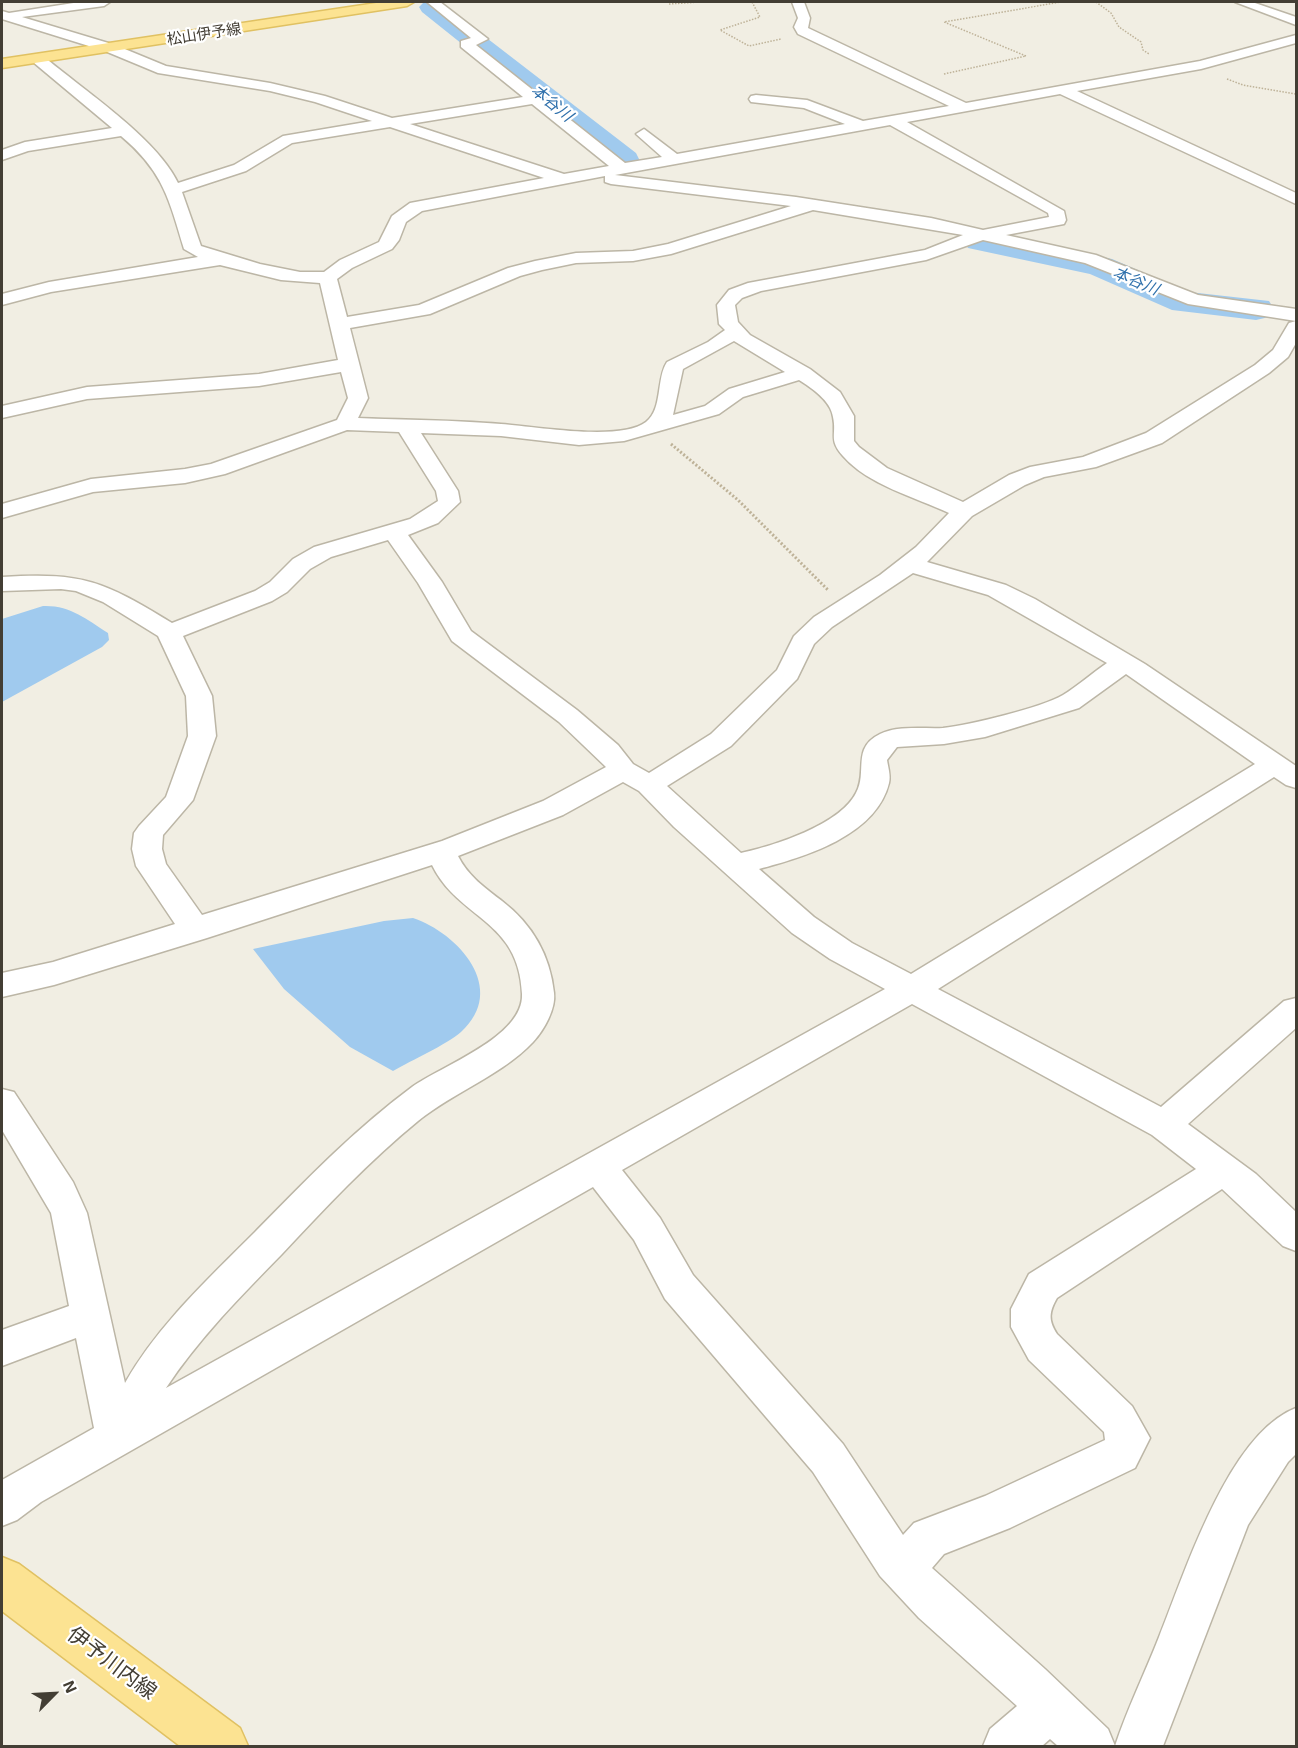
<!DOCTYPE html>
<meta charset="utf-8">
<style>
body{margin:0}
#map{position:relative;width:1298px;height:1748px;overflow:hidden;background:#f1eee3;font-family:"Exo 2",sans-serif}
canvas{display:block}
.frame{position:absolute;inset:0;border:3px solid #433e34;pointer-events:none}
.north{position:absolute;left:24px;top:1664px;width:60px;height:60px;-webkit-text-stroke:4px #fff;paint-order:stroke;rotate:66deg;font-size:16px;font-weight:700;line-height:24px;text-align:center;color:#433e34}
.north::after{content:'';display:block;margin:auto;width:21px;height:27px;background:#433e34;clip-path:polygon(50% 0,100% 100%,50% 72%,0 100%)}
</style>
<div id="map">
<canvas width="1298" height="1748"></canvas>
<div class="frame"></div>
<div class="north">N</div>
</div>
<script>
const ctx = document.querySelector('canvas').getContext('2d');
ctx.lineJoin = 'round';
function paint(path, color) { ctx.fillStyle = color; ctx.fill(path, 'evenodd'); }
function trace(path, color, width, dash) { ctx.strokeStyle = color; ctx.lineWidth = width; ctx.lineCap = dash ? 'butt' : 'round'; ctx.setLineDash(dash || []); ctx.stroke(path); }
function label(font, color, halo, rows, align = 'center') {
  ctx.font = font + ' "Exo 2","Noto Sans JP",sans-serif'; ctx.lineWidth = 4.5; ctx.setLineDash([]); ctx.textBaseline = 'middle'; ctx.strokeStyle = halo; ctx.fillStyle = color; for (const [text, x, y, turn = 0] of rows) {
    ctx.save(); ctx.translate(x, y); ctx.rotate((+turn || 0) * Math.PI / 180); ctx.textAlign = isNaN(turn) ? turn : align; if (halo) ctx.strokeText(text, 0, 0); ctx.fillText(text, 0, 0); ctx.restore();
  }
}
paint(new Path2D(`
 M43,606C70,605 86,619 108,633L109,640L102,647L2,702V619Z
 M413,918C458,933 509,989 461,1032C446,1045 412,1060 393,1071L350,1047L284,989L253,949L384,921Z`), '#a0caee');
paint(new Path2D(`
 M424,2H440L636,153L641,163L637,169L626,172L615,169L611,163L422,12L419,7Z
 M980,231L1112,259L1189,292L1269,301L1274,309L1269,317L1256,320L1172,310L1090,274L968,248L963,241L968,234Z`), '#a0caee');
const minor = new Path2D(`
 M80,2H110L104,6L22,17L115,45L166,66L270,83L325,96L392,118L523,97L461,47V41L471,38L427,2H440L488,39L476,45L625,163L662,157L636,134L644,129L677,154L845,124L804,108L751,102L749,99L751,96L756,95L807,100L863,121L949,106L798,34L794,27L798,18L792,2H804L810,18L808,28L966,103L1200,61L1296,35V43L1201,69L1077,91L1296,193V204L1060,94L907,122L1064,211L1066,220L1064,224L1006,235L1096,255L1198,295L1296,309V321L1188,304L1085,263L983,240L926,260L761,291L742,298L735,305L738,322L750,335L810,369L840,392L854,416V441L859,447L887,468L963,502L1009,475L1030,467L1083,457L1146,433L1255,365L1273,350L1289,323L1296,321V343L1288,357L1269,373L1162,443L1096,467L1044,477L1025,485L972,516L927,562L1006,585L1035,599L1145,664L1296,766V788L1286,785L1274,777L938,989L1161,1107L1284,1001L1296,998V1028L1188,1124L1256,1174L1296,1212V1251L1283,1246L1222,1189L1057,1298C1049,1312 1048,1320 1057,1334L1132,1406L1150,1438L1135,1468L1010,1528L944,1554L932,1568L1045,1669L1108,1729L1115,1746H1058L1050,1739L1042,1746H983L990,1729L1017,1706L919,1618L880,1576L813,1472L665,1299L634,1240L593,1187L41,1502L17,1520L2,1526V1480L94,1428L76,1338L2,1366V1330L69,1306L51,1213L2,1130V1089L14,1092L73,1182L87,1213L125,1383C158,1325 208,1279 255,1232C305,1181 354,1130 412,1087C441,1066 524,1037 522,994C519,919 459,920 432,865L207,938L54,985L2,997V973L53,962L175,924L136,866L132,849L134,833L139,826L166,797L188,736L186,696L158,636L103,602L76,591L61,589L2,591V577C84,572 103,581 172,623L255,591L270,582L293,559L314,547L410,519L438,501L436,491L399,432L347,430L225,474L185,483L93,492L2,518V504L91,479L185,469L211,464L337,420L348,398L341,372L259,386L87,399L2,418V406L87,387L259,374L338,360L320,283L281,280L220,265L51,292L2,305V294L49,282L198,257L184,249C169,199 163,171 121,136L28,151L2,160V150L25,142L112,128L33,62V56H43C82,89 157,138 178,183L234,165L283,136L372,121L315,102L270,91L158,73L105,51L2,19V11L9,13ZM532,104L609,166L564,174L410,124ZM890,125L1048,213L1049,217L983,230L931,218L796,197L615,175ZM390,127L544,178L410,203L392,216L379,242L340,260L324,272H300L260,264L201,246L182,192L246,171L292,143ZM605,176V182L611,184L791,206L668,244L633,251L576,253L535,261L508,268L419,305L347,317L337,279L352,268L392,249L399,240L406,222L422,211ZM813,210L963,235L925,250L748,283L729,290L717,305L719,324L725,330L708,342L667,362C656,378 663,409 646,422C620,442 533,426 501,424C453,420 406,420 358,418L368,398L350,328L430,314L520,276L542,270L576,263L633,261L671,254ZM734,341L785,372L729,389L705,406L673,415L683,369ZM799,380C812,388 831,401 833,417C837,435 828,439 843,456C868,485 915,497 949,513L916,547L880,575L814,617L794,636L777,670L711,734L649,773L633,764L618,745L577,710L471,631L442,582L408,535L438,523L460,502L458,491L421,433L501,436L579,445L624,441L719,414L743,397ZM388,540L418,583L452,641L559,722L606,767L543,801L442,841L202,915L166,864L162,849L163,835L193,800L216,736L212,696L183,636L272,601L287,592L310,569L331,557ZM913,573L988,595L1107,663C1092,673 1078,686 1063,695C1041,708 969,725 943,728C924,729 898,725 880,734C851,748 868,772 856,793C840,825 773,846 741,853L667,786L731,746L797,679L814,644L832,627ZM1126,674L1255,764L911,974L852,943L814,917L759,869C804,857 876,836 889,783C891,776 888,767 887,760L897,747L944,744L985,737L1079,708ZM623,782L639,791L674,827L792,933L830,959L885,989L166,1388C199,1338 241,1296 282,1254C325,1208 369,1161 418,1121C454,1092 502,1075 533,1042C544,1030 556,1009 554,993C550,955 532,924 502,901C485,888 468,876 458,856L563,815ZM912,1004L1152,1135L1196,1169L1029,1274L1011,1309V1327L1029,1360L1104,1432L1105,1440L985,1496L914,1523L903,1535L843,1444L693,1275L660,1218L622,1170Z
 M1235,2H1252L1296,17V25Z
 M1296,1408V1454L1288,1462L1248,1525L1163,1746H1115C1127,1709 1145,1673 1159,1637C1185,1573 1228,1434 1296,1408Z`);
const primary = new Path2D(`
 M383,2H414L407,6L2,68V59Z
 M2,1557L19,1564L240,1728L248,1746H180L2,1611Z`);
trace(minor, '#bcb6a6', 3);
trace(primary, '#e0c162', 3);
trace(new Path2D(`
 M752,2L760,17L720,30L749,46L781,39
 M1096,2L1111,13L1119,27L1141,42L1143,50L1149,54
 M669,4L700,2
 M944,74L1026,56L944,22L1061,2
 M1227,79L1243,85L1296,94`), '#beb298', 1.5, [1.5, 1.5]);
trace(new Path2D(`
 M671,444L738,500L828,590`), '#beb298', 3, [2, 2]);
paint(minor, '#fff');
paint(primary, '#fce392');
label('15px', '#433e34', '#fff', [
 ["松山伊予線",204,34,-9]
]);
label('italic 16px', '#3071ac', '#fff', [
 ["本谷川",552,103,39],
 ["本谷川",1136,281,23]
]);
label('21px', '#433e34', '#fff', [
 ["伊予川内線",112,1663,37]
]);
</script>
